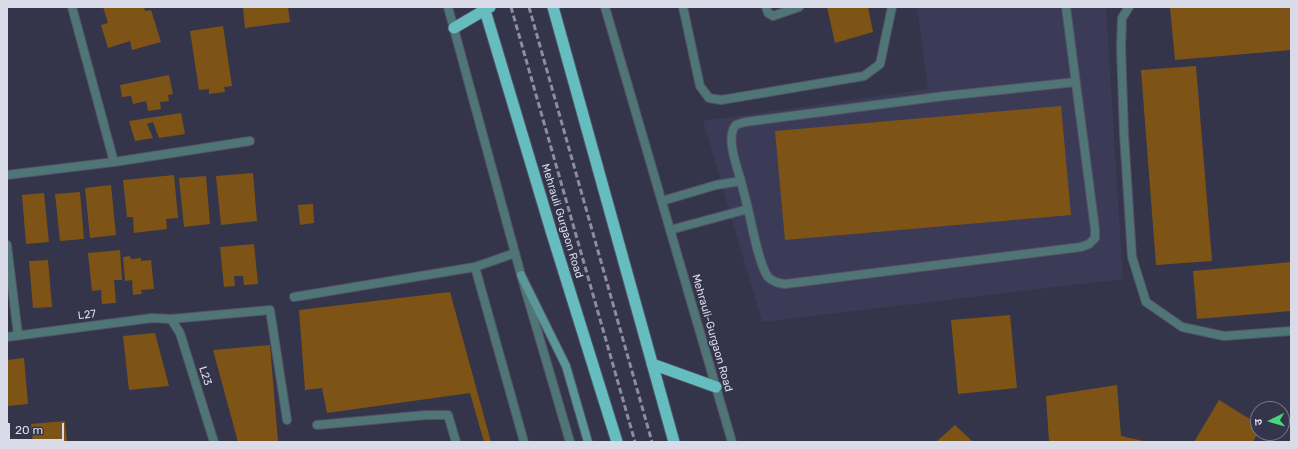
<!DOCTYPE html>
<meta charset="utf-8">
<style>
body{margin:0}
#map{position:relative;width:1298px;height:449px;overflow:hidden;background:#34344a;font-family:Rubik,"Noto Sans Devanagari",sans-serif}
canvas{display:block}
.frame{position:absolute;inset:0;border:8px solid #dadbe9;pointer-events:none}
.north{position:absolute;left:1250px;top:401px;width:40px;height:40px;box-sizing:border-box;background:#34344a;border:1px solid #76778a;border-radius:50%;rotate:265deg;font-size:11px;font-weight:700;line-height:16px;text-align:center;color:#dadbe9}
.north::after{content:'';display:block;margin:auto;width:14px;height:18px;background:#44d77b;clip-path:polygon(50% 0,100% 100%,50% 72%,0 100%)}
.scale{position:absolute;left:8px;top:423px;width:56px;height:18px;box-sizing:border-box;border:2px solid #dadbe9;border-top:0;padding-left:5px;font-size:12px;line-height:14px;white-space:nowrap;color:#dadbe9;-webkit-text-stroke:3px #34344a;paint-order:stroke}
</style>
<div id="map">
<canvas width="1298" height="449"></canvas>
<div class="frame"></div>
<div class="north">उ</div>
<div class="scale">20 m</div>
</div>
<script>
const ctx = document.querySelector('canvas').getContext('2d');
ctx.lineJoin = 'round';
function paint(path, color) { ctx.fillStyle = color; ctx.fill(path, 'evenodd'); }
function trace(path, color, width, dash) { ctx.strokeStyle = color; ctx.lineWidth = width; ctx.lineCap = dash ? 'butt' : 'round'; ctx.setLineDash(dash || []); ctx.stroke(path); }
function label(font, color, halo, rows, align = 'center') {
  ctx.font = font + ' Rubik,sans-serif'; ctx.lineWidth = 3.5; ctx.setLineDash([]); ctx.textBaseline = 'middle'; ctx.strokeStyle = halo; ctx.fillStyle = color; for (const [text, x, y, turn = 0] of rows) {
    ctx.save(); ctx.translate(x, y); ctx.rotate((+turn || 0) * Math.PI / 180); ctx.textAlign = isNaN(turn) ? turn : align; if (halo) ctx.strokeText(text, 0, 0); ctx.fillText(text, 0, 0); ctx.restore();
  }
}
paint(new Path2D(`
 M917,7H1106L1123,279L762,322L703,121L928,89Z`), '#3c3b57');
paint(new Path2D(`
 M103,7H144L145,11L151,10L161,42L132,50L130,41L108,48L101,25L108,23Z
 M243,7H288L290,22L245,28Z
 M827,7H868L873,32L835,43Z
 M1184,7H1291V50L1175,60L1170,8Z
 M223,26L232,86L224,87L225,92L209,94V89L199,90L190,31Z
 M1196,66L1212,261L1156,265L1141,70Z
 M169,75L173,94L168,95L169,101L160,102L161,109L148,111L146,101L133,104L131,96L122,97L120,85Z
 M1061,106L1071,215L785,240L775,131Z
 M181,113L185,134L159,138L153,122L147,124L153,138L135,141L129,121Z
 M253,173L257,221L221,225L216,176Z
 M174,175L178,218L166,219L167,229L134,233L133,217H127L123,180Z
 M206,176L210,224L184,227L179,178Z
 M111,185L116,235L90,238L85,188Z
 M80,192L84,239L60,241L55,194Z
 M44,193L49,242L26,244L22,195Z
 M313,204L314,223L300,225L298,205Z
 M254,244L258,284L244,285L243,276H234L235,286L224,287L220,247Z
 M120,250L122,280H114L116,303L102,304L101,290L92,291L88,253Z
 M130,256L131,259L141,258V261L151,260L154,289L141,290L142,294L133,295L132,280L125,281L123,257Z
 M48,260L52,307L33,308L29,261Z
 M1291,262V311L1197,319L1193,271Z
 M450,292L491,442H484L470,393L327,413L322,388L305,390L299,310Z
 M1010,315L1017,388L958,394L951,320Z
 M155,333L169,386L129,390L123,336Z
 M270,345L278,441L238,442L213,350Z
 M24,358L28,404L7,406V360Z
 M1117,385L1121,436L1148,442H1049L1046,396Z
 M1219,400L1258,424V432L1253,442H1194Z
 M65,421L67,442H33L31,424Z
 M955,425L973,442H936Z`), '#7d5416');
const service = new Path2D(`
 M741,181L748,209
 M662,201L716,185L741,181C737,167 725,136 736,125C738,124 742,123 745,122L944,96L1076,82
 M670,230L748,209C752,225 759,265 768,277C773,282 778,283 785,284L1081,247L1089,244L1095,238V229L1066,7`);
const minor = new Path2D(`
 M72,7L114,162
 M683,7L700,86L709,98L721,100L864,76L880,64L892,7
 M766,7L768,13L773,16L799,7
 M1129,7L1122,18L1121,47L1124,134L1132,257L1146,302L1182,327L1224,336L1291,331
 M7,175L114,162L250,141
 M7,245L18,335
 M475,267L524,442
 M294,297L475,267L515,253
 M171,319L180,333L214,442
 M7,337L152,318L171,319L270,310L287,420
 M317,425L426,415H448L456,442`);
const tertiary = new Path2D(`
 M448,7L521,275L570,442
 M605,7L732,442`);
const secondary = new Path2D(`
 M521,275L566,366L588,442`);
const trunk = new Path2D(`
 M484,7L552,234L617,442
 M553,7L674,442
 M454,28L490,7
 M652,364L716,387`);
trace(service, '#525267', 10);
trace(minor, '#525267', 10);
trace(tertiary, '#525267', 10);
trace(secondary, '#525267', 10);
trace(trunk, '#525267', 13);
trace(service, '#507576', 8);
trace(minor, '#507576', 8);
trace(tertiary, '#507576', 8);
trace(secondary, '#5b9799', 8);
trace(trunk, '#65bdc0', 11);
trace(new Path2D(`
 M511,7L635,442
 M529,7L652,442`), '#8d8d9f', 3, [6, 3]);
label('11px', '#dadbe9', '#34344a', [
 ["Mehrauli Gurgaon Road",562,221,73],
 ["L27",87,315,-7],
 ["Mehrauli-Gurgaon Road",712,333,74],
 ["L23",205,376,72]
]);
</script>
